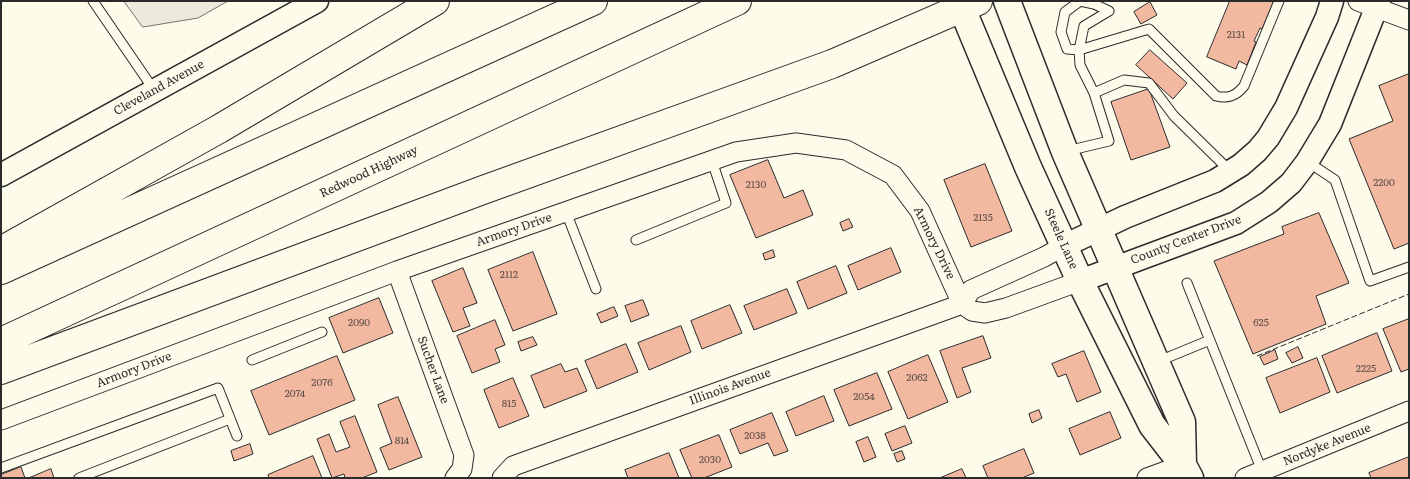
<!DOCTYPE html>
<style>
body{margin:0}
#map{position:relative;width:1410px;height:479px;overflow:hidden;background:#fdfbea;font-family:Literata,serif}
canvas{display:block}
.frame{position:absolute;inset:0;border:2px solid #2b2b2b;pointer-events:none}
</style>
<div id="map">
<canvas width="1410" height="479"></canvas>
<div class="frame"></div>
</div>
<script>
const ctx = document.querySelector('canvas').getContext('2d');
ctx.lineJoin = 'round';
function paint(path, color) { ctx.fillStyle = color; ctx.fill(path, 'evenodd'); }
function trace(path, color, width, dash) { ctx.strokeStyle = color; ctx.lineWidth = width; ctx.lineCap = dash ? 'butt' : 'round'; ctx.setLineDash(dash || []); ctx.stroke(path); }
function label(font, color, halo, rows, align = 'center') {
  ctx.font = font + ' Literata,serif'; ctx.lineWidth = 4; ctx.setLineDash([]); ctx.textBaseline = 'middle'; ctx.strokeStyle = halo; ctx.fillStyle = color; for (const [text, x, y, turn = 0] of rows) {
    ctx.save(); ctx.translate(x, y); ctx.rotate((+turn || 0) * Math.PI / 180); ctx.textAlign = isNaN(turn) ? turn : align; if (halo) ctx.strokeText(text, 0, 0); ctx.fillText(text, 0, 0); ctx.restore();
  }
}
const parking = new Path2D(`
 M124,1H228L198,18L143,27Z`);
paint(parking, '#eceadb');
trace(parking, '#74746e', 1);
const building = new Path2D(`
 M1230,1H1274L1262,29L1260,28L1254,41L1256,42L1247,65L1239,61L1236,69L1207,57Z
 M1150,2L1157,15L1141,24L1134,12Z
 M1150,50L1187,83L1173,99L1136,65Z
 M1409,74V243L1394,249L1349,139L1393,121L1379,86Z
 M1149,89L1170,147L1131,160L1111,102Z
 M768,160L784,198L803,190L813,215L756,238L730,175Z
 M985,164L1012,231L971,247L944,180Z
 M1319,213L1349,283L1316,296L1326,324L1253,354L1214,261L1284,234L1282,227Z
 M849,219L853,227L843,231L840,223Z
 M891,248L901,272L858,290L848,266Z
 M773,250L775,257L765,260L763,254Z
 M533,252L557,314L513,331L488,270Z
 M836,266L847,293L808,309L797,282Z
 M463,268L477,303L463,308L470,326L453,332L432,281Z
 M787,289L797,313L754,330L744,306Z
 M379,298L393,333L343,353L329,318Z
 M643,300L649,315L631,322L625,306Z
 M730,305L742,333L702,349L691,321Z
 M614,307L618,316L601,323L597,314Z
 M1409,319V369L1401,372L1383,329Z
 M495,320L505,345L495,349L500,362L472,373L457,336Z
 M681,326L691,352L649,370L638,343Z
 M1377,333L1392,371L1337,393L1322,356Z
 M983,336L991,358L962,368L971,392L957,398L940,351Z
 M533,337L537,345L521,351L518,342Z
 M626,344L638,372L597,389L585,361Z
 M1298,347L1303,358L1292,363L1286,353Z
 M1275,350L1278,359L1264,365L1260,357Z
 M1084,351L1101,392L1077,402L1066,374L1058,377L1052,364Z
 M928,355L948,402L908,419L888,372Z
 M337,356L355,400L269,435L251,391Z
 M1317,358L1330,392L1280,413L1266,378Z
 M561,364L565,372L577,368L587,391L544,408L531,376Z
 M877,373L892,409L849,426L834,390Z
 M513,378L529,416L499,428L484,390Z
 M824,396L834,421L796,436L786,412Z
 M398,397L422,457L389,470L380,448L392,443L378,405Z
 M1039,410L1042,418L1032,423L1029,414Z
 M1110,412L1121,438L1080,455L1069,429Z
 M772,413L788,451L774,456L768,443L740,454L730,430Z
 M355,416L377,472L362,478H345L344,474L332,478L317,439L329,434L336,452L350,447L340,422Z
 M905,426L912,443L892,451L885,434Z
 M719,435L732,467L704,478H692L680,450Z
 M868,437L876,457L864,462L856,442Z
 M250,444L253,454L234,461L231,451Z
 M1024,449L1034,473L1022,478H988L983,466Z
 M902,451L905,459L897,462L894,454Z
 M669,453L679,478H628L625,470Z
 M313,456L322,478H269L268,475Z
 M1409,457V478H1371L1369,473Z
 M21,467L25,478H1V475Z
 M51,469L54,478H29Z
 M962,469L966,478H940Z`);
paint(building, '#f2b8a0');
trace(building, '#2b2b2b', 1);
const service = new Path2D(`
 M93,1L154,90
 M1109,11L1094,4L1080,1L1065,12L1061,32L1067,49L1079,50L1149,29L1216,96C1228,99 1236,96 1244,86L1279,1
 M1094,93L1124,80L1149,83L1174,116L1230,171
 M1067,151L1109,141L1094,93L1080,65L1079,50L1084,26L1109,11
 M1308,162L1335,180L1370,281L1409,267
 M566,212L596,289
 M636,240L726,203L712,161
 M1187,283L1262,471
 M252,360L322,332
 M1159,361L1210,340
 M1,468L218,388L237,436
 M79,478L230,419`);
const minor = new Path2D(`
 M1358,1L1409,20
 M397,271L464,455L462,469L455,478
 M962,304L972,311L985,313L1006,308L1080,281
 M1,420L397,271L736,152L796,143L846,150L893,175L920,211L962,304
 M502,478L513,466L962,304L971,290L1044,257L1064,246
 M1147,478L1183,465
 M1245,478L1409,411`);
const tertiary = new Path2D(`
 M1,175L317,1
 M1064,246L1125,217L1215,181L1241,165L1257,151L1268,138L1286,108L1327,17L1332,1
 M1080,281L1236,223L1269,202L1291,183L1307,162L1330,124L1379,1`);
const secondary = new Path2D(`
 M959,1L1028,167L1080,281L1152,425L1183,465L1190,478
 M1007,1L1065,152L1182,422L1183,465`);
const motorway = new Path2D(`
 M1,251L219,129L435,1
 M1,270L593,1
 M1,342L737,1
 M1,370L483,190L832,64L978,1`);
trace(service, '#2b2b2b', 11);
trace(minor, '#2b2b2b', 21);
trace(tertiary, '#2b2b2b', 25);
trace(secondary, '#2b2b2b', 29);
trace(motorway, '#2b2b2b', 30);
trace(service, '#fdfbea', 9);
trace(minor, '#fdfbea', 19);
trace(tertiary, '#fdfbea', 22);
trace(secondary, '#fdfbea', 26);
trace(motorway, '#fdfbea', 28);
trace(new Path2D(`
 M1257,356L1409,294`), '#2b2b2b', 1, [6, 2.5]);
label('10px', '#5d4e48', null, [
 ["2131",1236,35],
 ["2200",1384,183],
 ["2130",756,185],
 ["2135",983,218],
 ["2112",509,275],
 ["2090",359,323],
 ["625",1261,323],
 ["2225",1366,369],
 ["2062",917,378],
 ["2076",322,383],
 ["2074",295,394],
 ["2054",864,397],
 ["815",509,404],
 ["2038",755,436],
 ["814",402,441],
 ["2030",710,460]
]);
label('12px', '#2b2b2b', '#fdfbea', [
 ["Cleveland Avenue",159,88,-29],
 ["Redwood Highway",369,172,-25],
 ["Armory Drive",514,230,-19],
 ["Steele Lane",1061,239,66],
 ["County Center Drive",1186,240,-21],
 ["Armory Drive",934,243,64],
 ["Armory Drive",134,370,-21],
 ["Sucher Lane",433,370,70],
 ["Illinois Avenue",730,387,-20],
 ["Nordyke Avenue",1327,445,-22]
]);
</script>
